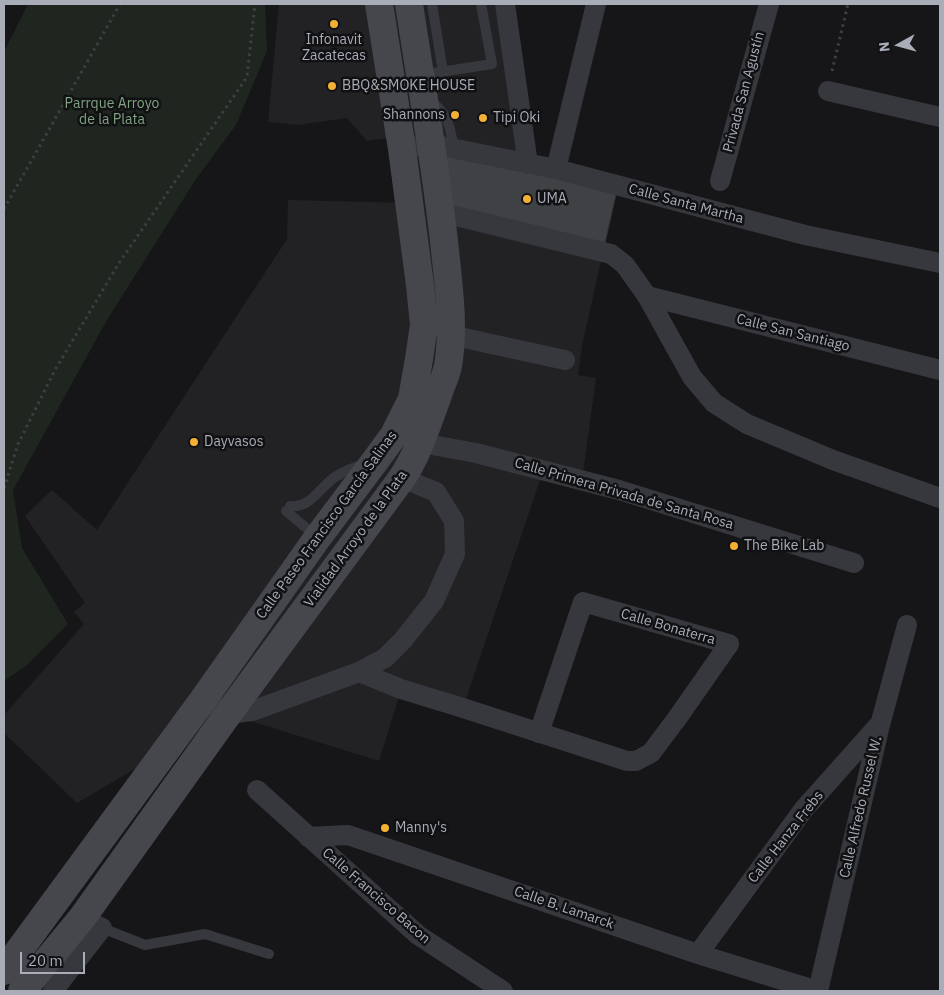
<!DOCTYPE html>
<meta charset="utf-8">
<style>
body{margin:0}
#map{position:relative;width:944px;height:995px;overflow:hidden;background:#161618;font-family:"IBM Plex Sans",sans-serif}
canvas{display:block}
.frame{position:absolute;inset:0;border:5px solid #a8adb8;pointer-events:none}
.north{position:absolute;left:874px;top:20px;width:50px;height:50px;-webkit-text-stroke:4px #111113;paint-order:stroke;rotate:263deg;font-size:14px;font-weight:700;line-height:20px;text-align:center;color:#a8adb8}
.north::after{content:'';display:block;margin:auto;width:18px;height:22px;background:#a8adb8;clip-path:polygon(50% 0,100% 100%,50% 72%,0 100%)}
.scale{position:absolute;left:20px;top:952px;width:65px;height:22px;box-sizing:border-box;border:2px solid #a8adb8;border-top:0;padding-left:6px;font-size:15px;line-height:18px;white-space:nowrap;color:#a8adb8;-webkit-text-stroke:4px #111113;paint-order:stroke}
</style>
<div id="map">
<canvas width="944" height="995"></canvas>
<div class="frame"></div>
<div class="north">N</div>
<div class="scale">20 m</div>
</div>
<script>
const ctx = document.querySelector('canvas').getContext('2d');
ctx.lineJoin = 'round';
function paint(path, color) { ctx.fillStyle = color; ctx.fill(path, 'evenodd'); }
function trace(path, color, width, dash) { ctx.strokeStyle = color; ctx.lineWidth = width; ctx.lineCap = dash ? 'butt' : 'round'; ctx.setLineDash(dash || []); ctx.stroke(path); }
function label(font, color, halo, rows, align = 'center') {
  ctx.font = font + ' "IBM Plex Sans",sans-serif'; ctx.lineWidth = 5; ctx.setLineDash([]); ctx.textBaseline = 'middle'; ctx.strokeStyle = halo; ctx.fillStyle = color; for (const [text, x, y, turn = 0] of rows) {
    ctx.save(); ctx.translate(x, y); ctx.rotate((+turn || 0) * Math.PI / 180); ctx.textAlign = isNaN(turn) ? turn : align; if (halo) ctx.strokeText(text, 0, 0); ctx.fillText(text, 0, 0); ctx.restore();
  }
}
paint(new Path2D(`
 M279,4H505L528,164L603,252L582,346L578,375L596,378L582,481L543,471L463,708L401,690L379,761L228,714L77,803L4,733V715L84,624L74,612L85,603L25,516L52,490L97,530L287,239L288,200L408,203L400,136L367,141L347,118L298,125L268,122Z`), '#222225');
paint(new Path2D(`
 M28,4H265L267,51L236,125L196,179L107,320L13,490L22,548L68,624L27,665L4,681V52Z`), '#1e261f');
const building = new Path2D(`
 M431,144L618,186L603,252L440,212Z`);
paint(building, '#404145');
trace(building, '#303034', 1);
trace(new Path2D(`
 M832,71L848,4
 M4,209L120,4
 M4,488L18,444L55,370L119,263L247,77L255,4`), '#3d3f44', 3, [2.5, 4]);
trace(new Path2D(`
 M432,4L443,72
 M421,75L492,64L481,4
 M430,100C449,115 450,127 454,149
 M290,506C310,509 320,487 335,477C344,471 354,467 365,464
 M286,511L317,537
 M102,928L145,945L205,934L269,954`), '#37383d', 10);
trace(new Path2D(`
 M505,4L528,164
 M828,91L940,117
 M402,149L431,144L556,169L805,235L940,263
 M556,169L596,4
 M720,181L769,4
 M440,212L611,254L625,265L647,296L692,377L714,403L747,424L833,460L940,498
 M647,296L940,370
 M450,335L565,360
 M421,443L476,453L619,490L854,563
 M359,672L401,689L463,708L627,761H636L651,753L678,717L729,644L583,602L539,733
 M203,700L228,714L252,711L359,672L385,658L403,640L434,601L455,554L454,521L436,492L402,478
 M257,790L418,935L503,991
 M308,837L348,835L698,954L818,991
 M698,954L804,809L878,726
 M53,991L102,928L82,918
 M818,991L880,725L907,625`), '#37383d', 20);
trace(new Path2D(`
 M4,971L203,700L318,537L375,461L394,435L412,399L419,359L424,325L420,285L402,149L379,4
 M22,991L82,918L228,714L402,478C419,452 426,427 437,398C440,388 446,376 448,366C455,324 448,282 444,241C435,161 421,83 409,4`), '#45474d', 28);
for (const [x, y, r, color] of [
 [334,24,5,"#f2b134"],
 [332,86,5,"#f2b134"],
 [455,115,5,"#f2b134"],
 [483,118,5,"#f2b134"],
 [527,199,5,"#f2b134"],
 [194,442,5,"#f2b134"],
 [734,546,5,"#f2b134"],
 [385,828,5,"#f2b134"]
]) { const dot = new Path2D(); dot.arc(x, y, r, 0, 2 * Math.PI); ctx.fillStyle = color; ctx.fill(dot); trace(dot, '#111113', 2); }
label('14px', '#a8adb8', '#111113', [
 ["Infonavit",334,40,"center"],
 ["Zacatecas",334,56,"center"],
 ["BBQ&SMOKE HOUSE",342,86],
 ["Shannons",445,115,"right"],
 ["Tipi Oki",493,118],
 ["UMA",537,199],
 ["Dayvasos",204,442],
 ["The Bike Lab",744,546],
 ["Manny's",395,828]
], 'left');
label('14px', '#a8adb8', '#111113', [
 ["Privada San Agustín",744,92,-75],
 ["Calle Santa Martha",686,204,15],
 ["Calle San Santiago",793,333,14],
 ["Calle Primera Privada de Santa Rosa",624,494,16],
 ["Calle Paseo Francisco García Salinas",327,525,-54],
 ["Vialidad Arroyo de la Plata",356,539,-54],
 ["Calle Bonaterra",668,627,16],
 ["Calle Alfredo Russel W.",861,807,-77],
 ["Calle Hanza Frebs",786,837,-52],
 ["Calle Francisco Bacon",376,896,41],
 ["Calle B. Lamarck",564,908,19]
]);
label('14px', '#7fa381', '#111113', [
 ["Parrque Arroyo",112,104],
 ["de la Plata",112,120]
]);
</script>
